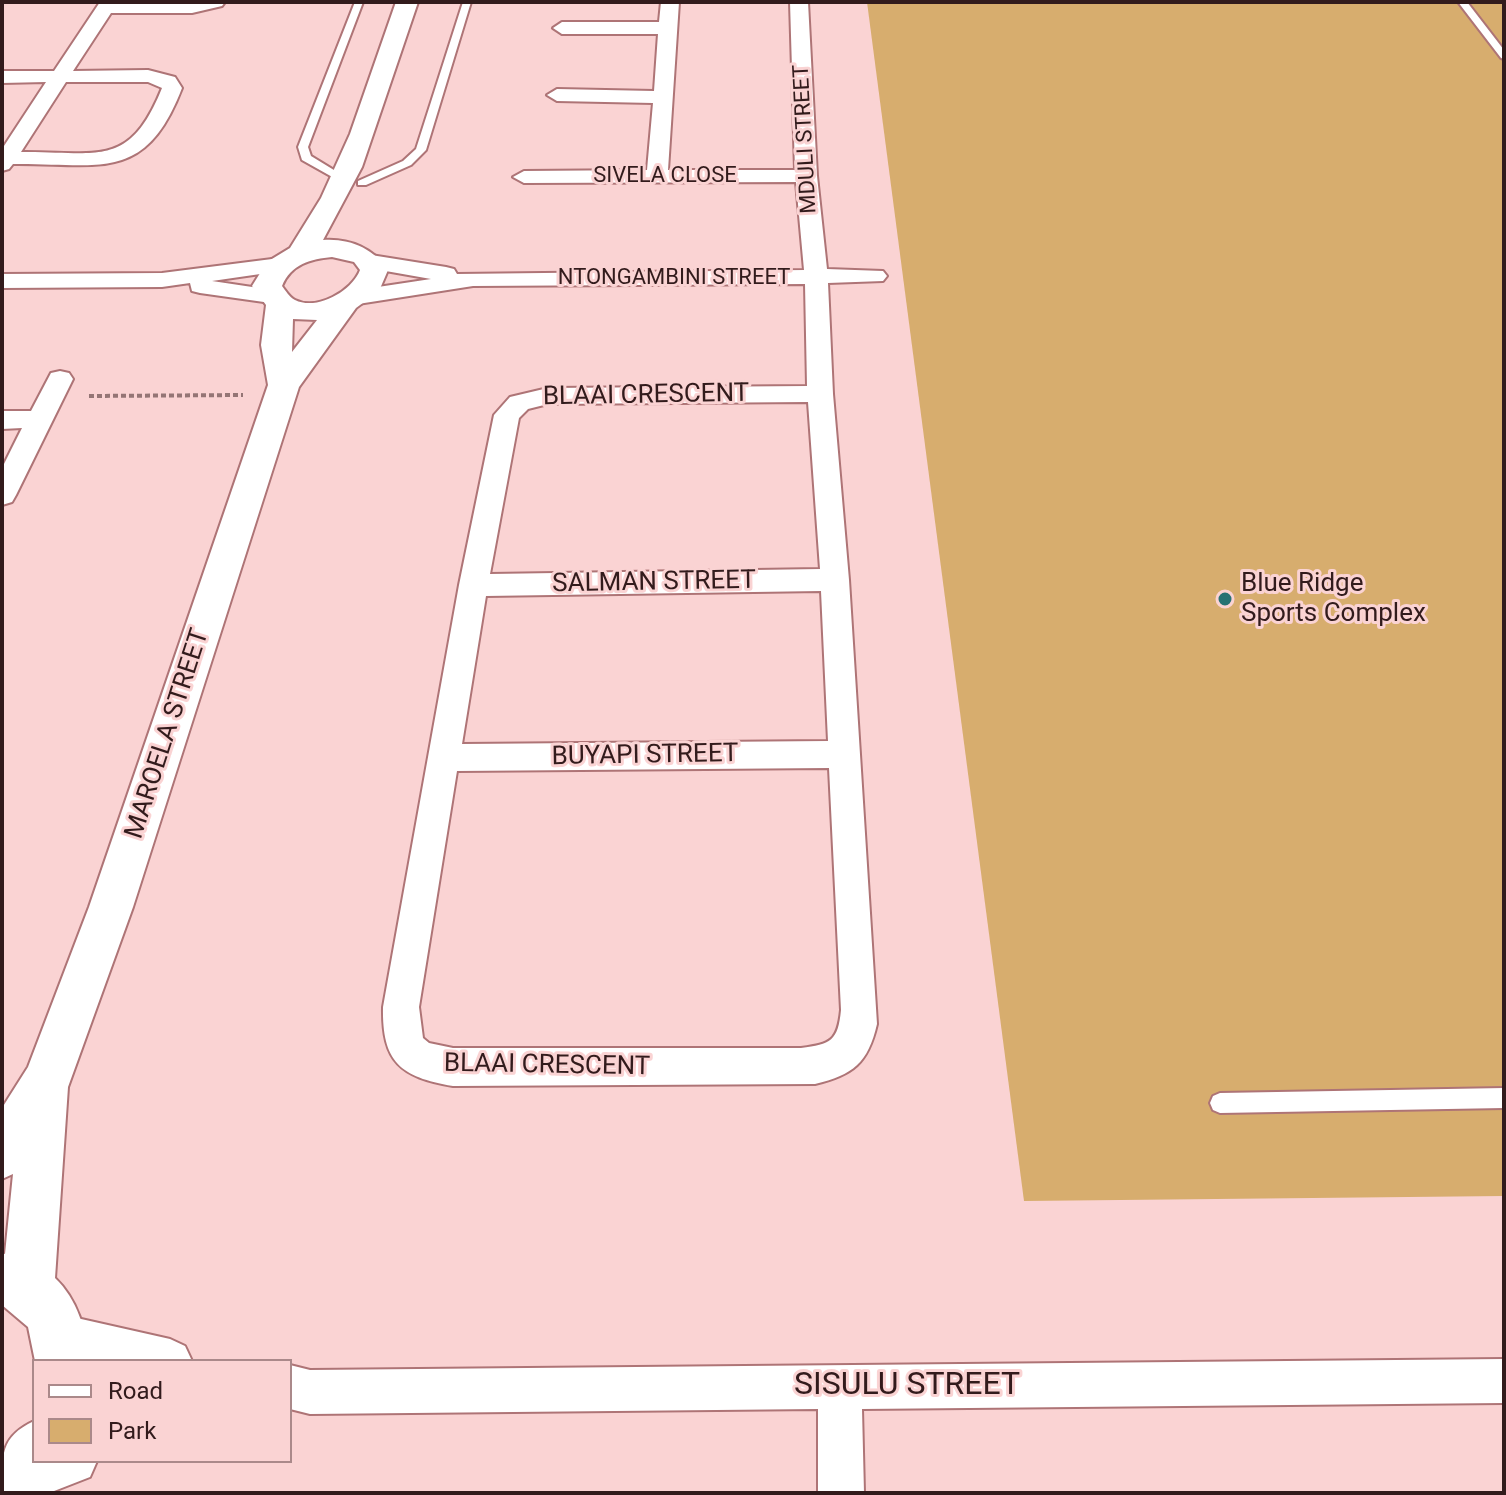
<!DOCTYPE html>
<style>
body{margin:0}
#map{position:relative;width:1506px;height:1495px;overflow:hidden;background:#fad3d3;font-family:Roboto,sans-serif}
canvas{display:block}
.frame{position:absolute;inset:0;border:4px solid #321b1c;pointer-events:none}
.legend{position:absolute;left:32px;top:1359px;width:260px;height:104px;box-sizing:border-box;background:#fad3d3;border:2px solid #aa898a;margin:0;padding:10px 14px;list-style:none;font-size:24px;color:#321b1c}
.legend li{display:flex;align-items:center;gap:16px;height:40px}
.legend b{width:40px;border:2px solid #aa898a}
</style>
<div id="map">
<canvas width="1506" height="1495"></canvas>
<div class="frame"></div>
<ul class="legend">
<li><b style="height:10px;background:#fff"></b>Road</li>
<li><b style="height:22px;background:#d7ad6e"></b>Park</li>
</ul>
</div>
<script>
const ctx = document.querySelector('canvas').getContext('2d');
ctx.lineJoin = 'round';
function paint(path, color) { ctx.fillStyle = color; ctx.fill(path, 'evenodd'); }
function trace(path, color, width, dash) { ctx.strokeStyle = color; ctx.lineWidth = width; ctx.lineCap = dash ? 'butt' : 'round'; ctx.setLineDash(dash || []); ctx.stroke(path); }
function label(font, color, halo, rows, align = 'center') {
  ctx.font = font + ' Roboto,sans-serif'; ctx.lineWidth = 6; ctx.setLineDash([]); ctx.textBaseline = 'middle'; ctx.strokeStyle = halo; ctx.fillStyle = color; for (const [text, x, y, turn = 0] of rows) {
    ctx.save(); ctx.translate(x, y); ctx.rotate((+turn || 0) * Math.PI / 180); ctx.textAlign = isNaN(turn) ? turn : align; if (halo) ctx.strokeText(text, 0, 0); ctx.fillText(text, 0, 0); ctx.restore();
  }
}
paint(new Path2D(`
 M867,2H1504V1196L1024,1201Z`), '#d7ad6e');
const service = new Path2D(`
 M355,2H363L308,147L311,156L347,178L348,180L343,183L302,160L298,147Z
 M463,2H471L426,150L411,165L366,185H358V181L403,161L416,149Z
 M1458,2H1467L1504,50V59L1501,58Z
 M1504,1088V1108L1220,1113L1213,1110L1210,1103L1213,1096L1220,1093Z`);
const minor = new Path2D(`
 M100,2H225L222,6L192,13H111L73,71L148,70L175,77L182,88C145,184 100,163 13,164L9,169L2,171V149L46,82L2,83V71H54ZM66,82H148L162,88C129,170 97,151 21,152Z
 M661,2H679L668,170H795L790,2H808L817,176L827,269L883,271L887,276L883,281L828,283L833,394L849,580L877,1024C868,1063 853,1075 815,1084L453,1086C400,1077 382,1062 383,1007L459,585L494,415L510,397L548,388L807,386L805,284L473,286L358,304L350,302L346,297L350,292L358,290L431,279L363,267L360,262L363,257L371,255L446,267L454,269L457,274L804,270L796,182L524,183L513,177L524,171L647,170L653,103L557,101L547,95L557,89L654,91L658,34H562L553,28L562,22H659ZM808,402L820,569L490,574L519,418L528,409L548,404ZM821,591L828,741L462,744L486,596ZM829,768L841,1010C838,1041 831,1044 801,1048H453L429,1043L423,1038L419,1007L457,771Z
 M280,258L288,260L291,265L288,270L212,281L279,291L283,296L279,301L271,303L200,293L192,291L190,283L162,287L2,288V274L162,273Z
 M60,371L69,373L73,379L16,495L12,502L2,505V468L22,428L2,429V411H31L51,373Z
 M59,1314L170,1339L185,1346L192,1361H74L44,1351L37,1336L44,1321Z
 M1504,1359V1403L862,1409L864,1493H818V1409L310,1414L290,1409V1365L310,1370Z
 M34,1453V1461H97L90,1477L49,1493H2V1465Z`);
const tertiary = new Path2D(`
 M396,2H418L362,167L323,240C350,238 374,249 388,270L379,291L356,308L299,387L133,907L68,1087L55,1278C77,1299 87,1331 89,1361H35L28,1327L2,1305V1253L5,1254L13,1174L2,1179V1108L28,1067L89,907L268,385L261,345L266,305L252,286L267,262L290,248L321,198L350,134ZM332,257L354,262L360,270C352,291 317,311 295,300C289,297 286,291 282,286C291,264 311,259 332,257ZM293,319L317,320L292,352Z
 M34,1421V1461H57L36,1493H2C2,1455 0,1437 34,1421Z`);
trace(service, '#ae7476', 4);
trace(minor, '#ae7476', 4);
trace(tertiary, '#ae7476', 4);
trace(new Path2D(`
 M89,396L243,395`), '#947575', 4, [5, 3]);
paint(service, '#fff');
paint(minor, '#fff');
paint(tertiary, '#fff');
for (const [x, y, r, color] of [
 [1225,599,8,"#277273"]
]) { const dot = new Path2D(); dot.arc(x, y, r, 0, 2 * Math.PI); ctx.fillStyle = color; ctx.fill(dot); trace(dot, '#fad3d3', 3); }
label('22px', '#321b1c', '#fad3d3', [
 ["MDULI STREET",806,139,-93],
 ["SIVELA CLOSE",665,176],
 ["NTONGAMBINI STREET",674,278]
]);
label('26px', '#321b1c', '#fad3d3', [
 ["BLAAI CRESCENT",646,396,-1],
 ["SALMAN STREET",654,583,-1],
 ["MAROELA STREET",168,734,-72],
 ["BUYAPI STREET",645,756,-1],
 ["BLAAI CRESCENT",547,1066,1]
]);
label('26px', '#321b1c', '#fad3d3', [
 ["Blue Ridge",1241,584],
 ["Sports Complex",1241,614]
], 'left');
label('32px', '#321b1c', '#fad3d3', [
 ["SISULU STREET",907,1386]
]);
</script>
